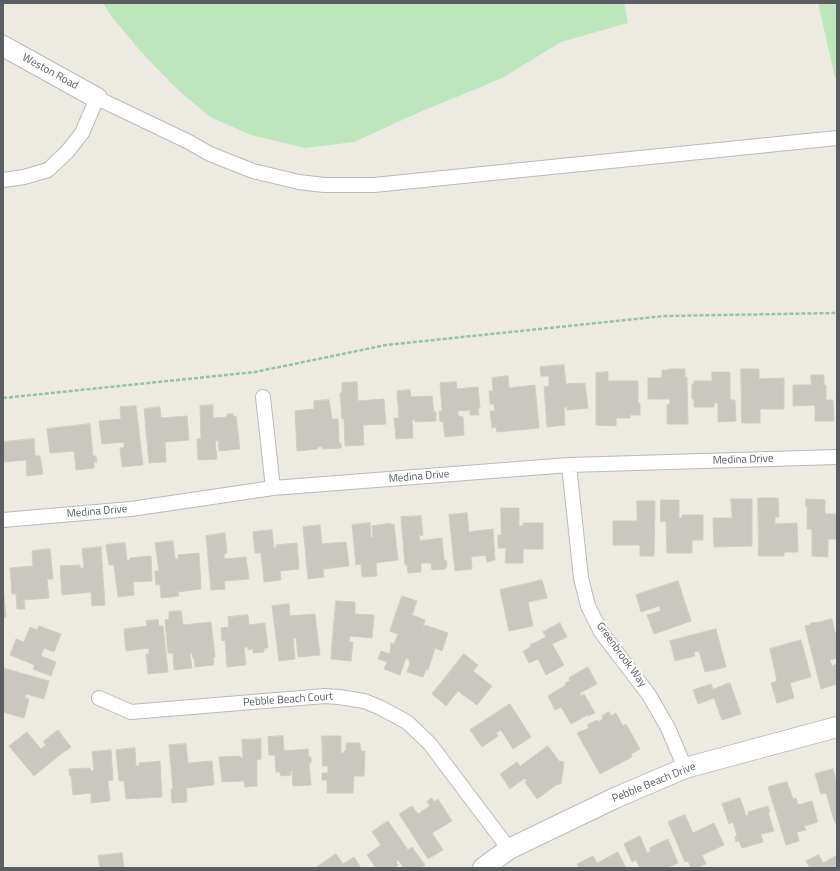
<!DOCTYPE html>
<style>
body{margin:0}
#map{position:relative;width:840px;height:871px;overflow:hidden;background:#edebe1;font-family:"Titillium Web",sans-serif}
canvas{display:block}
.frame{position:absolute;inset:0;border:4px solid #5a5e63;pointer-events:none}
</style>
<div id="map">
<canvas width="840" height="871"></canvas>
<div class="frame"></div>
</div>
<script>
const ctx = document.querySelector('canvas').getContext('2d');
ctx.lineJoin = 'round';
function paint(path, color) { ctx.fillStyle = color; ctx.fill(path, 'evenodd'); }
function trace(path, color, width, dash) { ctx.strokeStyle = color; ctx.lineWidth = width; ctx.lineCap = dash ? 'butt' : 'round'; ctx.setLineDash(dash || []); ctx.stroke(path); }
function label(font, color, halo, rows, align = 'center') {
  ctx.font = font + ' "Titillium Web",sans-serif'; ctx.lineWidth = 4; ctx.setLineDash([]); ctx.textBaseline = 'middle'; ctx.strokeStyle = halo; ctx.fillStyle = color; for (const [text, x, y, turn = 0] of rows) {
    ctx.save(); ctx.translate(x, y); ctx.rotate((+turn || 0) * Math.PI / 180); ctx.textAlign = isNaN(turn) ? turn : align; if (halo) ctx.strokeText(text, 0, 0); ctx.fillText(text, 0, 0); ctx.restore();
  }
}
paint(new Path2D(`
 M103,3H624L628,23L561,42L502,78L447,101L422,111L354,142L305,148L251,135L210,117L178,90L141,52L111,16Z
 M818,3H837V78H835Z`), '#bde6bd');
const building = new Path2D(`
 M564,365L566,384L585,383L588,408L567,410V407H564L565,425L547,427L544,387L549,386V376H541L540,367Z
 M669,369H685V377H687L688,424H667V405L670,404V399H648V378H662V370H669Z
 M741,369H759V379L784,378V409H760V423H742Z
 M608,372V381H638V403H640V415H630V418H616V426L596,425V373Z
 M712,372H730V400H735L736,421L718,422V403H714V407H694V399H692V384H694V381H712Z
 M811,375H824V385H826V400H833L834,421H815V405L793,406V385H811Z
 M508,376L509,388L535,385L539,428L497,432L496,427L492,428L490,411H495L494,404H490L489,391H493L492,378Z
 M357,382L358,401L384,399L386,424L363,425L364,445L345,446L344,419H342L340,393H342V383Z
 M456,382L457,389L478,387L480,408H478L479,415H470V410L458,411V416L463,417L464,435L445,437L443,421L440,422L439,411H442L440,383Z
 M410,390L411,397L432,396L434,412H436V421L415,422V420H412L413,438L396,439L394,418H399L397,391Z
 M329,400L332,419H338L339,443H341V448L322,449V446L318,447V449L297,451L295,411L314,409V401Z
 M213,405V418L227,417V414H233V417L236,416L240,449L219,451L218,440L215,441L217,459L198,460L197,439H201L200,406Z
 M136,406L143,465L122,467L120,448H124V442L102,444L99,421L121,419L120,407Z
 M160,407L161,418L187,416L189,440L165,442L166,462L149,463L144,409Z
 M90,424L93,456H96L97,462H94V468L76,470L74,451L50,453L47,429Z
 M34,439L35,456H40L43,474L27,476L26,460L3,462V442Z
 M758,498H778L779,517H775V524L797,523L798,552H784V556H759Z
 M731,499H752V546L714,547L713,518H732Z
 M806,499L825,500V514H837V539H828V557L812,556V529H807V506H806Z
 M661,500H679V518H682V515H703V540H692V553H667L666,521L661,522Z
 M637,501H655L654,556H640V545H613V521H637Z
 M501,508H519V526H523V523H543V549H523V563H505L506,548H498V535H501Z
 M467,513L469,532L493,529L495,560L487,562L486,555L471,557L472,569L455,571L449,515Z
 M421,516L423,535L419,536L420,541L442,538L444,560H446L447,567H445V569L432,570L431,563H421V572L408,573L407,565H405L401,517Z
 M370,523L371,538L373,537L372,526L391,523V525L394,524L398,560L376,563L377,576L362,577L361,564L356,565L352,525Z
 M320,525L322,544L346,542L349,566L323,569L324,577L308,579L303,527Z
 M272,530L274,548H277L276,545L297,543L299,569L280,571L281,580L264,582L261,553H255L253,532Z
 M225,533L227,553L224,554V559L246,557L249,579L224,581L225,589L211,590L206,536Z
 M173,541L175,559H179L178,555L199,553L201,589L178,592L179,596L161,598L160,586V584L156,585L155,571H159L155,543Z
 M125,543L127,561L130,560V558L151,556L152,581L133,582L134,595L118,597L114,565H109L106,545Z
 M101,547L105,605L92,606L91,592L62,595L60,566L80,565V568H84L82,549Z
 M50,549L53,579H47L49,598L24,600L25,609H17L16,594H12L10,568L33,566L32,551Z
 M542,580L547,598L528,602L533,626L509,631L500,590Z
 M678,581L691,621L654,634L647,615L661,611L659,606L641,612L636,595Z
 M3,587L6,617L3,618Z
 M402,596L417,601L412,615L425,620L423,627H424L425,625L448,633L442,651L435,648L428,670L426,669L423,677L407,672L410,663H409L410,660L406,658L400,675L384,669L387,662L378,659L381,651L390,654L391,643L394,644L398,634L390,631Z
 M336,601L355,602V614L374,615L372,638L350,636L349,642H353L351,661L331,659Z
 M289,604L290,616L315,614L320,655L298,657L296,638H293L295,659L279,661L272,606Z
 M181,611L183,625L211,622L215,657H213L214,665L195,667L194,658H193L192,653H190L192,668L174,670L173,653H168L165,620L169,619V612Z
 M248,615L249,625L265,623L268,648H264V652L253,653V649L248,650V647H244L246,665L227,667L225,640L222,641L221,628L229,627L228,617Z
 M832,619L835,633L837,632V658L830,660L832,666L836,664L837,670V684L821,689L805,626L810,625V623L820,622Z
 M158,620L159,626H163L168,672L148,674L146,654H149V648L126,651L124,629L147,626L146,621Z
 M560,623L567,637L552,644L564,665L546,675L538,659L529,663L523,651L531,647L530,645L546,637L543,632Z
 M39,626L61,634L54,652L44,648L41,656L56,662L51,676L33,669L35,665L10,655L16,639L24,642L30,627L37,630Z
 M716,629L726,667L705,672L699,651L694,652L695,656L675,661L670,641Z
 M801,640L811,677L790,683L794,698L777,703L771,683L777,681L770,649Z
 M464,654L478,665L473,671L492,686L477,705L458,691L446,706L432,694Z
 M588,667L597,684L580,693L581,696L584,694L595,713L588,716L587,715L571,724L561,707L555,710L548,696L566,685L565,683L570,681L569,678Z
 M3,668L49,681L44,699L26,694L25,698L29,699L24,718L3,712Z
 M730,683L741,714L722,720L714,698L698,704L693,690L711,684L713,689Z
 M510,704L531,737L513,749L501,730L496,733L498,736L482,747L470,730Z
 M609,712L611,716L616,713L623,726L626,724L640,749L631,754L632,757L600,774L577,733L589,728L587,725L597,720L598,722L603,719L602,716Z
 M58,730L71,747L66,751V750L34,776L9,746L27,732L41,749L46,745L43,742Z
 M283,736L284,751L308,749L309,757H311V763H309L311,785L293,786L292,771H290L291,775L281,776L280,772H276L275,755H269L268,737Z
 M322,736H341V753H344V751H346V743H360L361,751H365L364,776H354L353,793H327V780H322V773H328V766H323Z
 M261,739V759L257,760V786L245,787L244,781L222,782L219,757L240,756V758H243L242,740Z
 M186,744L188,763L212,761L214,785L186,788L187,802L172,803L171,789H173L169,745Z
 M548,746L559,761L564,762L561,784L556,785L537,799L525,782L527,781L525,778L510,789L500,774L517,762L520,766Z
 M135,748L136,766H139V763L160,761L162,797L126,799L124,781H119L116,750Z
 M111,750L113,780L108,781L110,801L91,803V793L73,795L71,776H70L69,769L90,768L91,771L94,770L92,752Z
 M833,769L837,785V823H835L826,793L821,794L815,774Z
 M787,782L793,799L796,798L798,805L812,801L818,822L804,826L806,830L797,832L799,841L786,845L768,787Z
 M432,798L434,802L438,799L452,821L432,833L443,850L428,859L399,814L412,806L418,814L430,806L427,802Z
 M740,798L746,816L749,815L748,812L768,806L770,812H768L774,831L761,834L763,842L742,848L739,841L736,842L735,837L737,836L733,822L729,824L722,804Z
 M685,815L693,833L714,823L724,845L702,855L706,864L697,868H691L688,861L685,862L668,822Z
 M388,821L408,850L412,847L425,865L420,868H404L398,860L396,862L398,865L393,868H376L367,855L381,845L372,832Z
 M640,836L647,853L651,851L649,848L668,839L678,863L667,868H640L636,860L632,862L624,844Z
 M618,852L626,868H579L577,864L593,856L597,863Z
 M122,853L124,868H100L98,856Z
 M336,854L343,864L354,857L361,868H317V867Z
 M819,855L823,863L837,855V868H810L806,861Z`);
paint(building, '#cac7c1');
trace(building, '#d2ccc0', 1);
const street = new Path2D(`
 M3,180L24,177L48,170L67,152L82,133L97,98L189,142L210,154L253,171L299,182L324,185H374L837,138
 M263,397L273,488
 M569,465L581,578L588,606L601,632L649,695L668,728L685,768
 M3,520L131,509L273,488L569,465L837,457
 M99,698L131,712L325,696L339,697L364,701L379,707L407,722L430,744L509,849`);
const secondary = new Path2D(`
 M3,46L97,98
 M483,868L509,849L615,798L685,768L837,727`);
trace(street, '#b7babf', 16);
trace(secondary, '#b7bbc1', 22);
trace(new Path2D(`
 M3,398L255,372L386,345L664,316L837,313`), '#94c5a2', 2.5, [4, 2]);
trace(street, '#fff', 14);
trace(secondary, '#fff', 20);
label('11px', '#5a5e63', '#fff', [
 ["Weston Road",50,72,29],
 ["Medina Drive",743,460,-2],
 ["Medina Drive",419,477,-5],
 ["Medina Drive",97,512,-5],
 ["Greenbrook Way",621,655,54],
 ["Pebble Beach Court",288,700,-4],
 ["Pebble Beach Drive",654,783,-22]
]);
</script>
